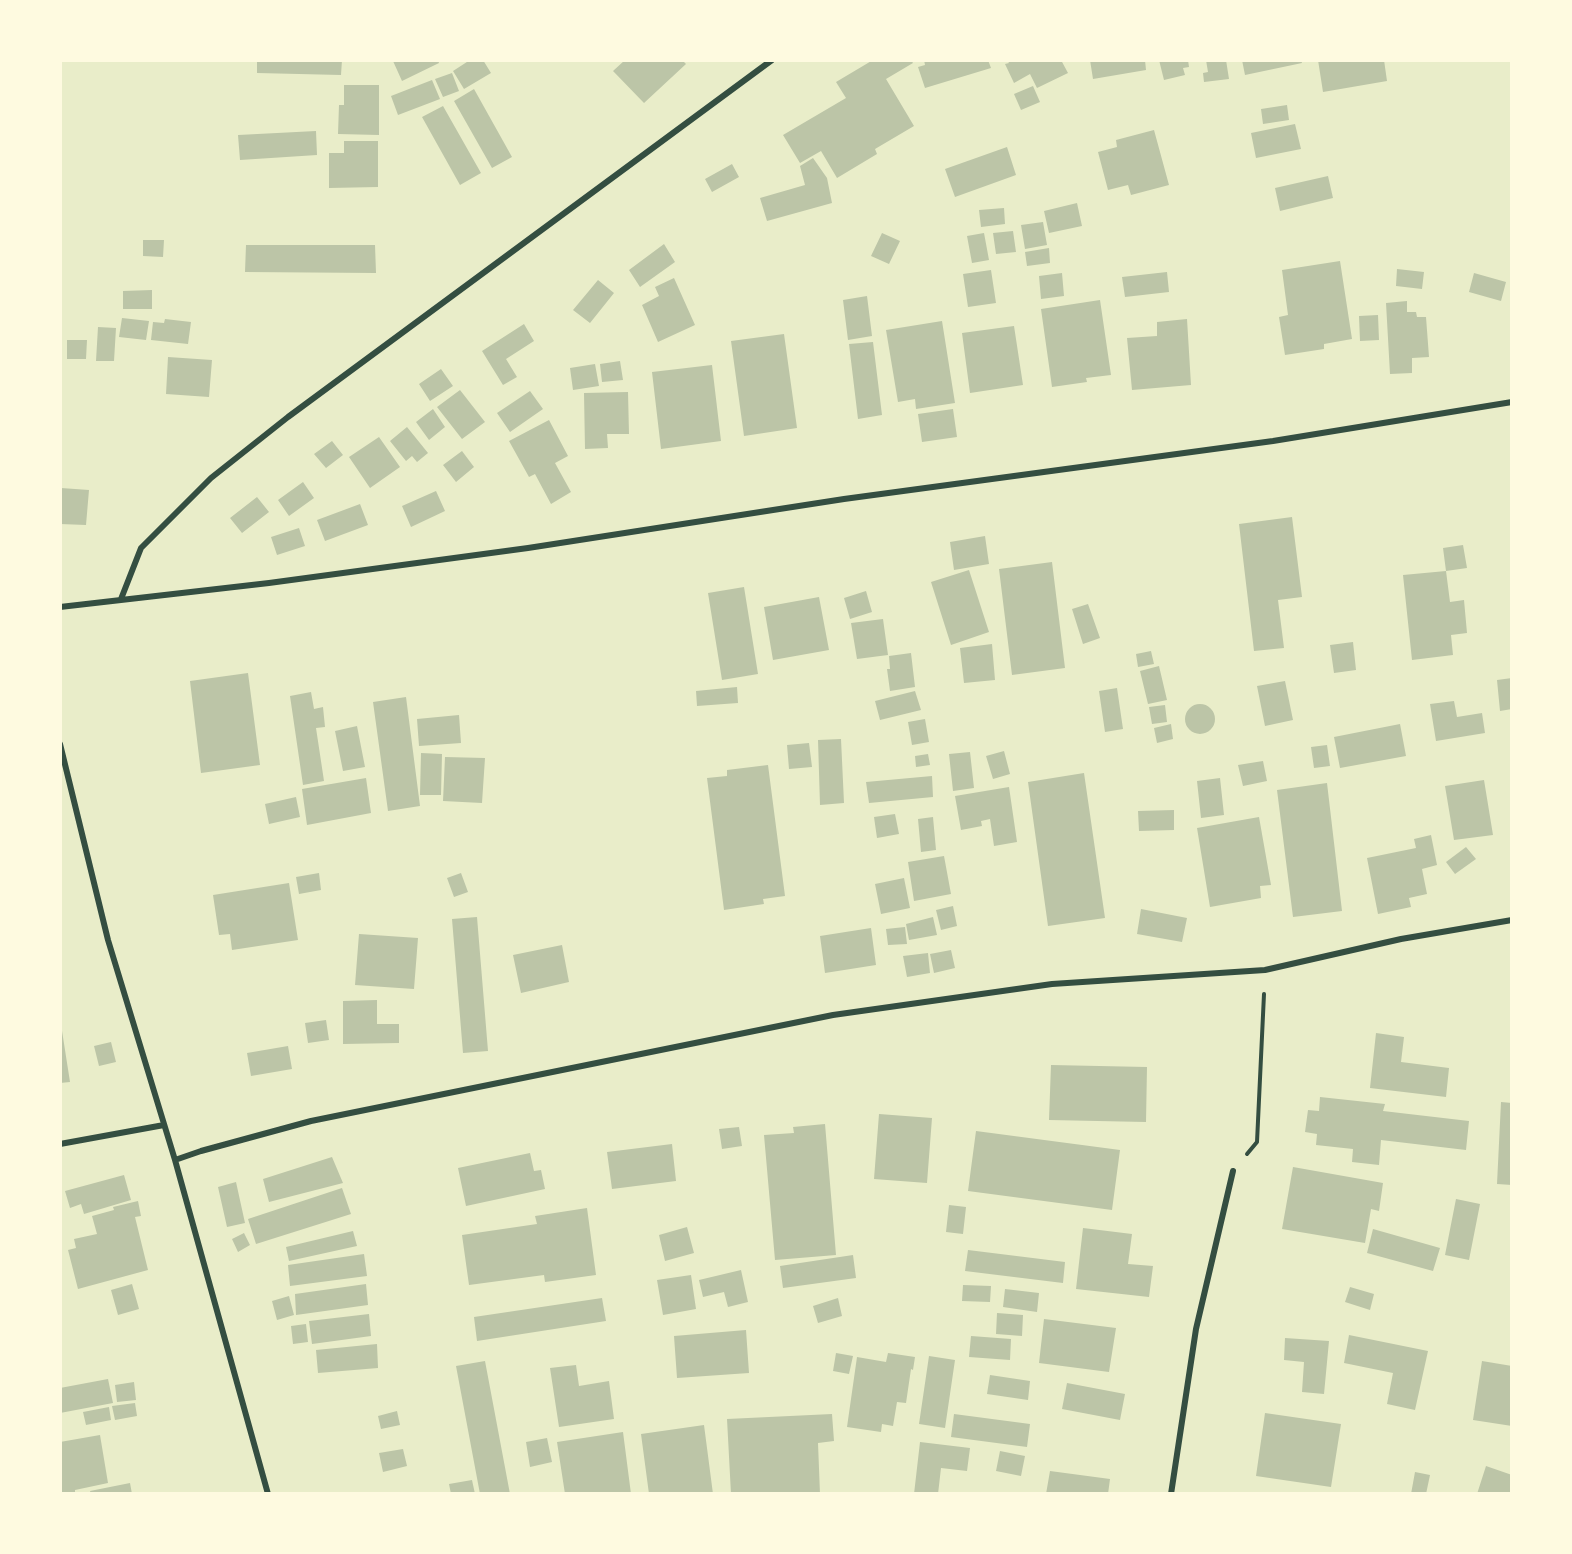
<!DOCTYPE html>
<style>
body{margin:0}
#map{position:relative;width:1572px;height:1554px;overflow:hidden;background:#e9edc9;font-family:"Golos Text",sans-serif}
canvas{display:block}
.frame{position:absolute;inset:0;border:62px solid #fefae0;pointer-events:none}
</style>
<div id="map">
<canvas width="1572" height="1554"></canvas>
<div class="frame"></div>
</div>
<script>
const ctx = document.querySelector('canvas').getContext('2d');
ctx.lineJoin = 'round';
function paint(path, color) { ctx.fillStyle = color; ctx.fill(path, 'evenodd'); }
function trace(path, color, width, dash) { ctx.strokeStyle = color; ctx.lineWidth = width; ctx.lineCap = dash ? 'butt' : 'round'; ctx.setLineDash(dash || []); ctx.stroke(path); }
paint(new Path2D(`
 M257,60H342L341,75L257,73Z
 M395,60H438L439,63L402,81L393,61Z
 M470,60H483L491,73L464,89L453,71Z
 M625,60H682L686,64L644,103L613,71Z
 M873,60H911L913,63L886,79L914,126L875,149L877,154L837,178L821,151L800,163L783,135L846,98L836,82Z
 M924,60H988L991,68L925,88L918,67L925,65Z
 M1007,60H1061L1068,73L1037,88L1030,74L1014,83L1005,64L1009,63Z
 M1090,60H1145L1146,70L1093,79Z
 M1159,60H1188L1189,67L1183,68L1185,75L1164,80Z
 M1206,60H1226L1229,79L1204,82L1203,73L1208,72Z
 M1242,60H1301L1302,63L1245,75Z
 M1318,60H1384L1387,81L1323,92Z
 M452,73L459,91L443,97L435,79Z
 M432,80L440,99L398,115L391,96Z
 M344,85H379V135L338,134L339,105H344Z
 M1033,86L1040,102L1021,110L1014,94Z
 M474,89L512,157L492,168L454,101Z
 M1287,105L1289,120L1263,124L1261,109Z
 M443,106L481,173L460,185L422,117Z
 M1295,124L1301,149L1256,158L1251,133Z
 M1154,130L1169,185L1131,195L1128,185L1108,190L1098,152L1117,147L1116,140Z
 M316,131L317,155L240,160L238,135Z
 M344,141H378V187L329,188V153H344Z
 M1007,147L1016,175L955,197L945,169Z
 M813,158L827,178L832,203L767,221L760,198L805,185L800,166Z
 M732,164L739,177L712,192L705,179Z
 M1328,176L1333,198L1280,211L1275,188Z
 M1077,203L1082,226L1049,233L1044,211Z
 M1004,208L1005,224L981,227L979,210Z
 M1043,222L1047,245L1025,249L1021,225Z
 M1013,231L1016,252L996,254L993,233Z
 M882,233L900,241L889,264L871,256Z
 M984,233L989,260L972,263L967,236Z
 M143,240H164L163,257L143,256Z
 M664,244L675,262L640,287L629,270Z
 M246,245H375L376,273L245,272Z
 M1049,248L1050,263L1027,266L1025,252Z
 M1340,261L1352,339L1324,344V349L1285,355L1279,317L1288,315L1282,270Z
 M1397,269L1424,272L1422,289L1396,286Z
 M991,270L996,303L968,307L963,274Z
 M1167,272L1169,292L1125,297L1122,277Z
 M1062,273L1064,296L1041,299L1039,276Z
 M1474,273L1506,282L1501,301L1469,292Z
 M674,278L695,325L658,342L642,305L659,296L655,287Z
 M598,280L614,293L590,323L573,310Z
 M152,290V309H123V291Z
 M867,296L872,336L848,340L843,300Z
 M1100,300L1111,375L1086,378L1087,382L1052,387L1041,309Z
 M1407,301V312H1416L1417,317H1426L1429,357L1412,358V373L1390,374L1386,303Z
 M1378,315L1379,340L1360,341L1359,316Z
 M122,318L149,321L146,340L119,337Z
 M165,319L191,322L188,344L151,340L153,322L164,323Z
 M1187,319L1191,385L1132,390L1127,338L1157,336V322Z
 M942,321L955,403L916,409L915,399L898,402L886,330Z
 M524,324L534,341L506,359L517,377L503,385L482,351Z
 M1014,326L1023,385L970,393L962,333Z
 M98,327L116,328L114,361H96Z
 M784,334L797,428L744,436L731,341Z
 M67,340H87L86,359H67Z
 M873,342L882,415L858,419L849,344Z
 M168,357L212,360L209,397L166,394Z
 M620,361L623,380L602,382L600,364Z
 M595,364L599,386L573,390L570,368Z
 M712,365L721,441L661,449L652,372Z
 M441,369L453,386L430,401L419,384Z
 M460,390L485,422L462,439L437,407Z
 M530,391L543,409L510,432L497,413Z
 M628,392L629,434H607L608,448L585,449L584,393Z
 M433,409L445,427L429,440L416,422Z
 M953,409L957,437L922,442L918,414Z
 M549,420L568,456L555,463L571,492L551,504L535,474L529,477L509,441Z
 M407,427L428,453L417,462L412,456L406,461L390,441Z
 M379,437L400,467L370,488L349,457Z
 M332,441L343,455L326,468L314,454Z
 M462,451L474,467L456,482L443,465Z
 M303,482L314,498L289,516L278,500Z
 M61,488L89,490L86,525L60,524Z
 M436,491L445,511L411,527L402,506Z
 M257,497L269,512L242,533L230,518Z
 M360,504L368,525L325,541L317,520Z
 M1292,517L1302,597L1278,600L1284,648L1254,651L1239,524Z
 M299,528L305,546L277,555L271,537Z
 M985,536L989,564L954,570L950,542Z
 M1463,545L1467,568L1446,571L1443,548Z
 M1052,562L1065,668L1012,675L999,569Z
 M969,570L989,632L951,645L931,582Z
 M1446,571L1450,602L1464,600L1467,633L1451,635L1453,655L1412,660L1403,575Z
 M744,587L758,674L722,680L708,593Z
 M866,591L872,612L850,619L844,598Z
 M819,597L829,650L773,660L764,607Z
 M1088,604L1100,638L1083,644L1072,609Z
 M883,619L888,655L857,659L851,623Z
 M1353,642L1356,670L1334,673L1330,645Z
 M992,644L995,680L964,683L960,648Z
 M1151,651L1154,664L1138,667L1136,654Z
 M911,653L915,687L890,691L887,669H890L889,656Z
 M1159,666L1167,700L1148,704L1140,671Z
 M248,673L260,765L201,773L190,681Z
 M1512,678V709L1500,711L1497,680Z
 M1285,681L1293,720L1265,726L1257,686Z
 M737,687L738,703L697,706L696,691Z
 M1117,688L1123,729L1105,732L1099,691Z
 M915,691L921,710L880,720L875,701Z
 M311,692L314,709L323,707L325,727L316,728L324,781L303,785L290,696Z
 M406,697L420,806L388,811L373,702Z
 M1454,701L1457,717L1482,713L1485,733L1436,741L1430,704Z
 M1185 719a15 15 0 1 1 30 0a15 15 0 1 1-30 0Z
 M1165,705L1167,722L1152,724L1149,707Z
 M459,715L461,743L419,746L417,719Z
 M925,719L929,742L912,745L908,722Z
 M1171,724L1173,739L1157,743L1154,728Z
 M1400,724L1406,756L1340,768L1334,737Z
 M357,726L365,767L343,771L335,731Z
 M841,739L844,803L820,805L818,740Z
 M809,743L812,767L789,769L787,745Z
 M1327,745L1330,766L1314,768L1311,747Z
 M1004,751L1010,774L993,779L986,756Z
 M970,752L974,788L953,791L949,754Z
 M421,753L442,754L441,795H420Z
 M928,754L930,765L916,767L915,756Z
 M445,757L485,758L482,803L443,801Z
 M1263,761L1267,781L1243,786L1238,765Z
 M768,765L785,896L763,899L764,904L724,910L707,778L727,776V770Z
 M1084,773L1105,918L1048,926L1028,782Z
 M932,776L933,797L869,803L866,782Z
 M366,778L371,813L307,825L302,789Z
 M1220,778L1224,815L1201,818L1197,781Z
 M1484,780L1493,835L1454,840L1445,786Z
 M1327,783L1342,911L1293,917L1277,790Z
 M1009,787L1017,842L994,846L990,819L981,821L982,826L961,830L955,796Z
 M296,797L300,817L269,824L265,804Z
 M1174,810V830L1139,831L1138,811Z
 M895,814L899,834L877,838L874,817Z
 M933,817L936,850L921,852L918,819Z
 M1259,817L1271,885L1260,886L1261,898L1210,907L1197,828Z
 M1431,835L1437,865L1422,869L1427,894L1409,898L1411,907L1378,914L1367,858L1416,848L1414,839Z
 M1466,847L1476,859L1455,874L1446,862Z
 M944,856L951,894L914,901L908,862Z
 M319,873L321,890L299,894L296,877Z
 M461,873L468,892L454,897L447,878Z
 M904,878L910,908L881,914L875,884Z
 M289,883L298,940L232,950L230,934L219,935L213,895Z
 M953,906L957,926L941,930L936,910Z
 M1141,909L1187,918L1182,942L1137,934Z
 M477,917L488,1051L463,1053L452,919Z
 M933,917L937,935L909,940L906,924Z
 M905,927L907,944L888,945L886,929Z
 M871,928L876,965L825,973L820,936Z
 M359,934L418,938L414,989L355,985Z
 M562,945L569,982L521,993L513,955Z
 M951,950L955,968L934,973L930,954Z
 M928,953L930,973L907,977L903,956Z
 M377,1000V1024H399V1043L343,1044V1001Z
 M60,1018L70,1082L60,1083Z
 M326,1020L329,1040L308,1043L305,1023Z
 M1376,1033L1404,1037L1401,1062L1449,1068L1446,1097L1370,1088Z
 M111,1042L116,1062L99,1066L94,1046Z
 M288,1046L292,1069L251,1076L247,1053Z
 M1051,1065L1147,1067L1146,1122L1049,1120Z
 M1320,1097L1385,1104L1383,1111L1469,1121L1466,1150L1381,1140L1379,1165L1352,1162L1353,1149L1316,1145L1317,1134L1305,1132L1308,1110L1319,1111Z
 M1501,1102L1512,1103V1185L1497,1184Z
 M879,1114L932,1118L927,1183L874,1179Z
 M825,1124L836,1255L775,1260L764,1135L794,1133L793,1127Z
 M739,1127L742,1146L722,1149L719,1129Z
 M976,1131L1120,1150L1112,1210L968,1191Z
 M672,1144L676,1181L612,1189L607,1152Z
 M530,1153L534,1171L541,1170L545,1189L466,1206L458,1168Z
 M332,1157L343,1183L269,1202L263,1179Z
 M1293,1167L1383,1183L1379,1211L1371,1209L1365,1243L1282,1229Z
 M124,1175L131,1200L84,1214L81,1204L70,1208L65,1191Z
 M236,1182L245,1223L227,1227L218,1187Z
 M342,1188L351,1214L256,1244L248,1219Z
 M1456,1199L1480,1204L1469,1260L1445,1255Z
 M138,1201L141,1216L135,1217L148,1270L78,1289L68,1250L76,1248L74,1239L97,1234L92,1216L114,1210L113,1207Z
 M949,1205L966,1207L963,1234L946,1232Z
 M587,1208L596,1275L545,1282L544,1275L469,1285L462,1235L537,1224L535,1216Z
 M687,1227L694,1253L665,1261L659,1235Z
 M1083,1228L1132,1234L1128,1264L1153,1266L1149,1297L1076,1289Z
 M1373,1229L1440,1248L1433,1271L1367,1253Z
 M353,1231L357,1246L289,1261L286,1247Z
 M244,1233L250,1245L238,1252L232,1239Z
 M968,1250L1065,1262L1063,1283L965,1271Z
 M364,1254L367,1276L290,1286L288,1265Z
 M853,1255L856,1278L783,1288L780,1266Z
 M741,1270L748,1302L728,1307L724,1292L703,1297L699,1280Z
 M691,1275L696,1309L663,1315L657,1280Z
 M132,1284L139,1309L118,1315L111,1290Z
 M366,1284L368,1305L296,1315L295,1294Z
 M963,1285L991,1286L990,1302L962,1301Z
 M1350,1287L1374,1294L1370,1310L1345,1302Z
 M1005,1289L1039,1293L1037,1312L1003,1307Z
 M289,1296L294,1315L277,1320L272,1301Z
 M602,1298L606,1321L477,1341L474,1317Z
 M838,1298L842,1316L818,1323L813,1306Z
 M997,1313L1023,1315L1022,1336L996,1334Z
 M369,1314L371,1336L312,1344L309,1321Z
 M1044,1319L1116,1328L1109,1372L1039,1363Z
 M306,1324L308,1342L293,1344L291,1326Z
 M746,1330L749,1373L677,1378L674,1336Z
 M1349,1335L1428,1351L1415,1410L1387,1404L1393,1373L1344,1363Z
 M971,1336L1011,1339L1010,1360L969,1357Z
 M1285,1338L1329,1341L1324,1394L1302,1392L1304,1362L1284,1360Z
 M377,1344L378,1368L318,1373L316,1350Z
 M836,1353L853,1356L849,1374L833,1371Z
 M888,1353L915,1357L913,1370L911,1369L906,1403L897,1402L893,1426L882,1424L881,1432L847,1427L857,1357L886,1362Z
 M929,1356L955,1360L945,1428L919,1424Z
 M485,1361L510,1494H480L456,1366Z
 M1482,1361L1512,1366V1426L1473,1420Z
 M576,1365L579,1386L609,1381L614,1419L559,1427L550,1368Z
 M990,1375L1030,1381L1028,1400L987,1394Z
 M108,1379L113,1403L60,1413V1388Z
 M134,1382L136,1400L117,1402L115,1385Z
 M1067,1383L1125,1394L1120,1420L1062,1409Z
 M135,1403L137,1416L115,1420L112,1406Z
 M109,1407L111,1420L86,1425L83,1412Z
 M397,1411L400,1425L381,1429L378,1416Z
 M1265,1413L1341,1424L1331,1487L1256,1476Z
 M832,1414L834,1441L818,1443L820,1494H731L727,1419Z
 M954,1414L1030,1424L1027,1447L951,1437Z
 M704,1425L713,1494H649L641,1434Z
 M623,1432L631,1494H565L557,1442Z
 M100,1435L108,1483L75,1490V1494H60V1442Z
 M547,1438L552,1462L530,1467L526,1442Z
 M920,1442L970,1448L967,1471L941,1468L938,1494H914Z
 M403,1449L407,1466L383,1472L379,1453Z
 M1000,1451L1025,1456L1021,1476L996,1471Z
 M1486,1466L1512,1475V1494H1477Z
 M1050,1471L1110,1479L1108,1494H1046Z
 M1415,1472L1430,1475L1426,1494H1411Z
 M472,1480L475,1494H451L449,1484Z
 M130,1483L132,1494H91L90,1491Z`), '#bcc5a7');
trace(new Path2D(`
 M1247,1154L1257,1142L1264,994`), '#344e41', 4);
trace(new Path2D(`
 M121,599L141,548L211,478L288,417L772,60
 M60,607L269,583L528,548L844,499L1273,441L1512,402
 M60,744L108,940L175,1160L268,1494
 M60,1144L164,1125
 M175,1160L201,1151L311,1121L833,1015L1052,984L1265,970L1401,939L1512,920
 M1171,1494L1196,1329L1233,1171`), '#344e41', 6);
</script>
